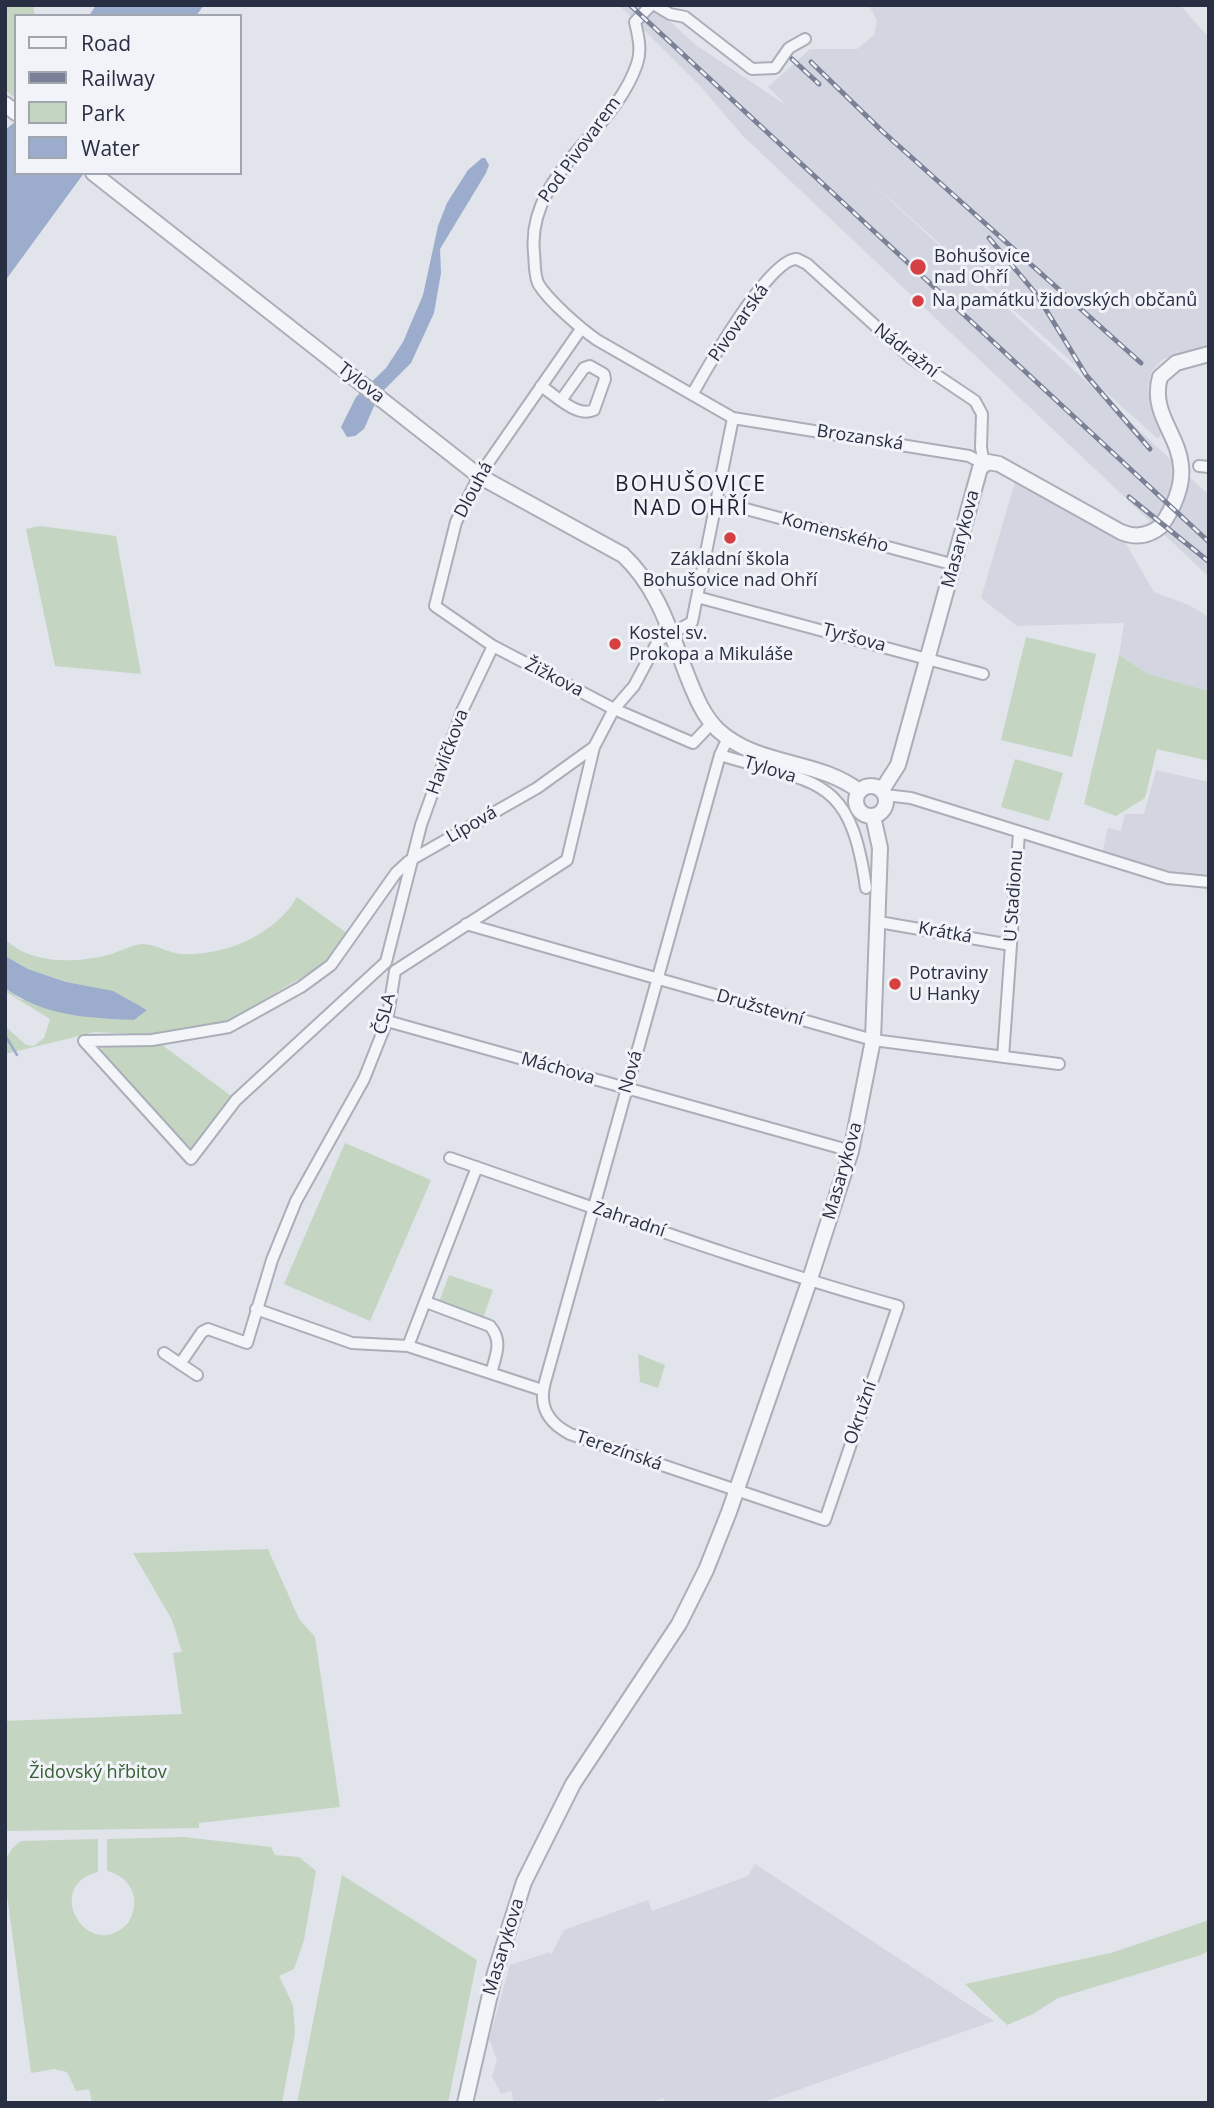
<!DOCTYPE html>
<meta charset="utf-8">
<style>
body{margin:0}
#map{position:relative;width:1214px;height:2108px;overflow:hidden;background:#e1e4eb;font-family:"Open Sans",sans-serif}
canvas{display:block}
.frame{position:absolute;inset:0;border:7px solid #292f43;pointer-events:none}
.legend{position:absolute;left:14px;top:14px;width:228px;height:161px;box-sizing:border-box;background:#f1f3f8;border:2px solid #a1a5b0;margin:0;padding:9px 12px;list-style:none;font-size:21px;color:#292f43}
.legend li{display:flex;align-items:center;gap:14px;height:35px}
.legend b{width:35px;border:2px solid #a1a5b0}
</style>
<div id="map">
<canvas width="1214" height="2108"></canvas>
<div class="frame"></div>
<ul class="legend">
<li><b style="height:9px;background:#f4f5f9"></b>Road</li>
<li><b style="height:9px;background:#7a8095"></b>Railway</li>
<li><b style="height:19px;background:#c4d5c2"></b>Park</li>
<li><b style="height:19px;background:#9baccc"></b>Water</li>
</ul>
</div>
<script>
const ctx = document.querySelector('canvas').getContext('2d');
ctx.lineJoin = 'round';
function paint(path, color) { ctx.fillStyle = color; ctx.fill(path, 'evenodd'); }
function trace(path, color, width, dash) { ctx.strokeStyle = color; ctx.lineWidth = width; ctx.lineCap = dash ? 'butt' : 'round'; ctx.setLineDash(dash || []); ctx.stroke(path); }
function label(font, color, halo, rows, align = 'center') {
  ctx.font = font + ' "Open Sans",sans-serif'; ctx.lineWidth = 6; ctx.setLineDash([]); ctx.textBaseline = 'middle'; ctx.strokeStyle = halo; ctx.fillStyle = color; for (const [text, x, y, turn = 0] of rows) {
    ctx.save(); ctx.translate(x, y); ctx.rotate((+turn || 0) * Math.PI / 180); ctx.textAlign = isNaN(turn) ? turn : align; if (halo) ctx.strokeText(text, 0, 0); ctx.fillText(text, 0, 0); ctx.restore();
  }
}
paint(new Path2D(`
 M619,5H652L696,45L786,105L768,87L810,49H857L874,35L877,21L869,5H1180L1209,38V346L1163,359L1152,371L1148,388L1153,413L1164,429L1158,439L863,175L1209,495V577L743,136L701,87Z
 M1016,478L1125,542L1154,592L1189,605L1209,617V691L1148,674L1119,655L1124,623L1017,626L981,598Z
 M1156,770L1209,782V876L1181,874L1102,853L1108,828L1121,831L1125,814H1144Z
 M755,1864L994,2021L761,2103H665L663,2098L650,2103H514L511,2091L501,2094L492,2076L497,2060L489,2039L510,1965L550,1952L551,1955L564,1930L648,1900L652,1911L748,1876Z`), '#d3d6e0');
paint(new Path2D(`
 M5,5H33L35,16H16V99L5,90Z
 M40,526L116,536L141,674L55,666L26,529Z
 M1026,637L1096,654L1072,757L1001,740Z
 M1119,655L1148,674L1209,691V761L1157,749L1145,798L1116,816L1084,804Z
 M1015,759L1063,773L1049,821L1001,807Z
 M297,897L348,934L328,962L226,1022L151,1035L95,1032L5,1054V1026L26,1045L34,1046L44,1038L50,1019L6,992L5,988L20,999L134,1020L147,1009L28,969L5,956V939C31,965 76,963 108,955C119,952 133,944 144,944C157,945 169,953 181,954C225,956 275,935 297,897Z
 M109,1043L162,1045L234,1098L193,1152L128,1087L100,1050Z
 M345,1143L431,1180L370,1321L284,1284Z
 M449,1275L493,1290L483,1318L439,1302Z
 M638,1354L665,1365L658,1388L640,1382Z
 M268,1549L299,1619L315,1637L340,1807L199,1823V1828L5,1831V1721L182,1714L173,1653L182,1652L172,1620L133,1553Z
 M184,1837L271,1847L275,1855L299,1857L316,1871L304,1940L294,1969L279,1976L293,2005L295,2033L282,2103H92L89,2089L76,2091L67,2072L54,2069L31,2073L6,1888C4,1868 3,1853 21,1841L98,1839V1872C41,1886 89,1965 128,1923C142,1901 132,1877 107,1871V1839Z
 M342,1875L477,1960L448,2103H297Z
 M1209,1920V1950L1201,1955L1058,1998L1033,2014L1007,2025L965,1984L1111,1953Z`), '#c4d5c2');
paint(new Path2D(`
 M96,5H204L196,16H89Z
 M16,121V173H84L5,281V130Z
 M482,158H485L489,165L486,173L440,249L441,273L434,313L411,363L379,395L364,429L355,436L347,437L341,427L356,397L386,368L403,342L423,295L438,226L447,203L468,170Z
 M5,956L28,969L66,982L113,991L147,1010L134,1020C88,1018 43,1016 5,988Z`), '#9baccc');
trace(new Path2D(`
 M5,1035L17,1055`), '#9baccc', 2.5);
const minor = new Path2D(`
 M651,5L635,22C638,35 642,50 637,64C614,133 526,174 534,253C535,262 534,277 539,285C550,302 580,328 597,340L733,418L969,456L984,464
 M655,5L670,14L685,17L752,69L775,68L789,48L805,39
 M581,329L479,476L456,522L435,606L493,646L614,709L693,743L712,723
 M541,386C555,395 577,418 594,410L605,379L604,374L590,366L584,368L562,399
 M693,393C707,368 770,257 797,259L807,264L911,358L975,401L982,414L981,448L984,463
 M1199,466L1209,467
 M716,501L955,565
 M697,597L983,674
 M720,755C818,785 850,774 866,888
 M885,795L911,798L1168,878L1209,882
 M879,922L1011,945
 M466,924L873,1040L1059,1064
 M386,962L236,1100L191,1159L84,1041L152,1040L229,1027L301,987L331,965L396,873L409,861L537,788L594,747L614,709L634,686L658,641L692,622L733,418
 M386,962L421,825L462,711L493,646
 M387,1021L851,1151
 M1003,1057L1019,833
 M450,1158C599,1209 746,1264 898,1306L825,1520L570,1434C549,1423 538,1407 545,1382C603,1173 662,964 720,755L728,738
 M426,1302L490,1326C503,1341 496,1355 491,1373
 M256,1309L352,1343L408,1346L477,1167
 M408,1346L542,1390
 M164,1353L197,1375
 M180,1364L202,1332L208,1329L247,1343L272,1260L296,1201L364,1079L387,1021L395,971L567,860L594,747`);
const tertiary = new Path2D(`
 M5,104L16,113
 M93,173L479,476L623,555C658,588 670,631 687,675C695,695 703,716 718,730C758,767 818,759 859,791
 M856 801a15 15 0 1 1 30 0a15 15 0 1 1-30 0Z
 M882,790L898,765L980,468L988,462L999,464L1121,532C1135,538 1149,536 1161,526C1214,449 1145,430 1160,377L1176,363L1209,354
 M465,2103L495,1973L524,1882L573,1784L679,1624L706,1570L729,1512L809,1282L851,1151L873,1040L880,848L873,816`);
trace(minor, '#aaaeb9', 14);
trace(tertiary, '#aaaeb9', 18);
trace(minor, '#f4f5f9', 10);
trace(tertiary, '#f4f5f9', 14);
const rail = new Path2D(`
 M630,5L1209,542
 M792,59L819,84
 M811,62L882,131L1141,363
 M989,238L1037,295L1086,375L1150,449
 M1129,497L1208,561`);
trace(rail, '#7a8095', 5);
trace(rail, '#f1f3f8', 2.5, [8]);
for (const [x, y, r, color] of [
 [918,267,9,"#d54143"],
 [918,301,7,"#d54143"],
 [730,538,7,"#d54143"],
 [615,644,7,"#d54143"],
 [895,984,7,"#d54143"]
]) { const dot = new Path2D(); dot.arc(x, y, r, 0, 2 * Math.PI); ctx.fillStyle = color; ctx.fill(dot); trace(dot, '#f1f3f8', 2.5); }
label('18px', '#292f43', '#f1f3f8', [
 ["Pod Pivovarem",580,150,-54],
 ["Pivovarská",739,323,-55],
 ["Nádražní",906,351,38],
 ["Tylova",361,383,38],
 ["Brozanská",860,438,9],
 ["Dlouhá",474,490,-62],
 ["Komenského",835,533,15],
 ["Masarykova",961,539,-75],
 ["Tyršova",854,638,15],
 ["Žižkova",554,678,27],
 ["Havlíčkova",448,752,-70],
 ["Tylova",770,770,17],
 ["Lípová",472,825,-30],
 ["U Stadionu",1014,896,-86],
 ["Krátká",945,933,10],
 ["Družstevní",760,1008,16],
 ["ČSLA",385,1014,-76],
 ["Máchova",558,1069,16],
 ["Nová",631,1072,-74],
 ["Masarykova",843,1171,-74],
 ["Zahradní",629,1220,19],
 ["Okružní",861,1413,-71],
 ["Terezínská",619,1451,19],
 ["Masarykova",504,1947,-73]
]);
label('18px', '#292f43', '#f1f3f8', [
 ["Bohušovice",934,257],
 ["nad Ohří",934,278],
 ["Na památku židovských občanů",932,301],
 ["Základní škola",730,560,"center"],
 ["Bohušovice nad Ohří",730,581,"center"],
 ["Kostel sv.",629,634],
 ["Prokopa a Mikuláše",629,655],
 ["Potraviny",909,974],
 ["U Hanky",909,995]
], 'left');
label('18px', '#376035', '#f1f3f8', [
 ["Židovský hřbitov",98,1773]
]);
ctx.letterSpacing = '2px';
label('21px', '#1b2034', '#f1f3f8', [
 ["BOHUŠOVICE",691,485],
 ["NAD OHŘÍ",691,509]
]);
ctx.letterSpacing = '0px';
</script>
